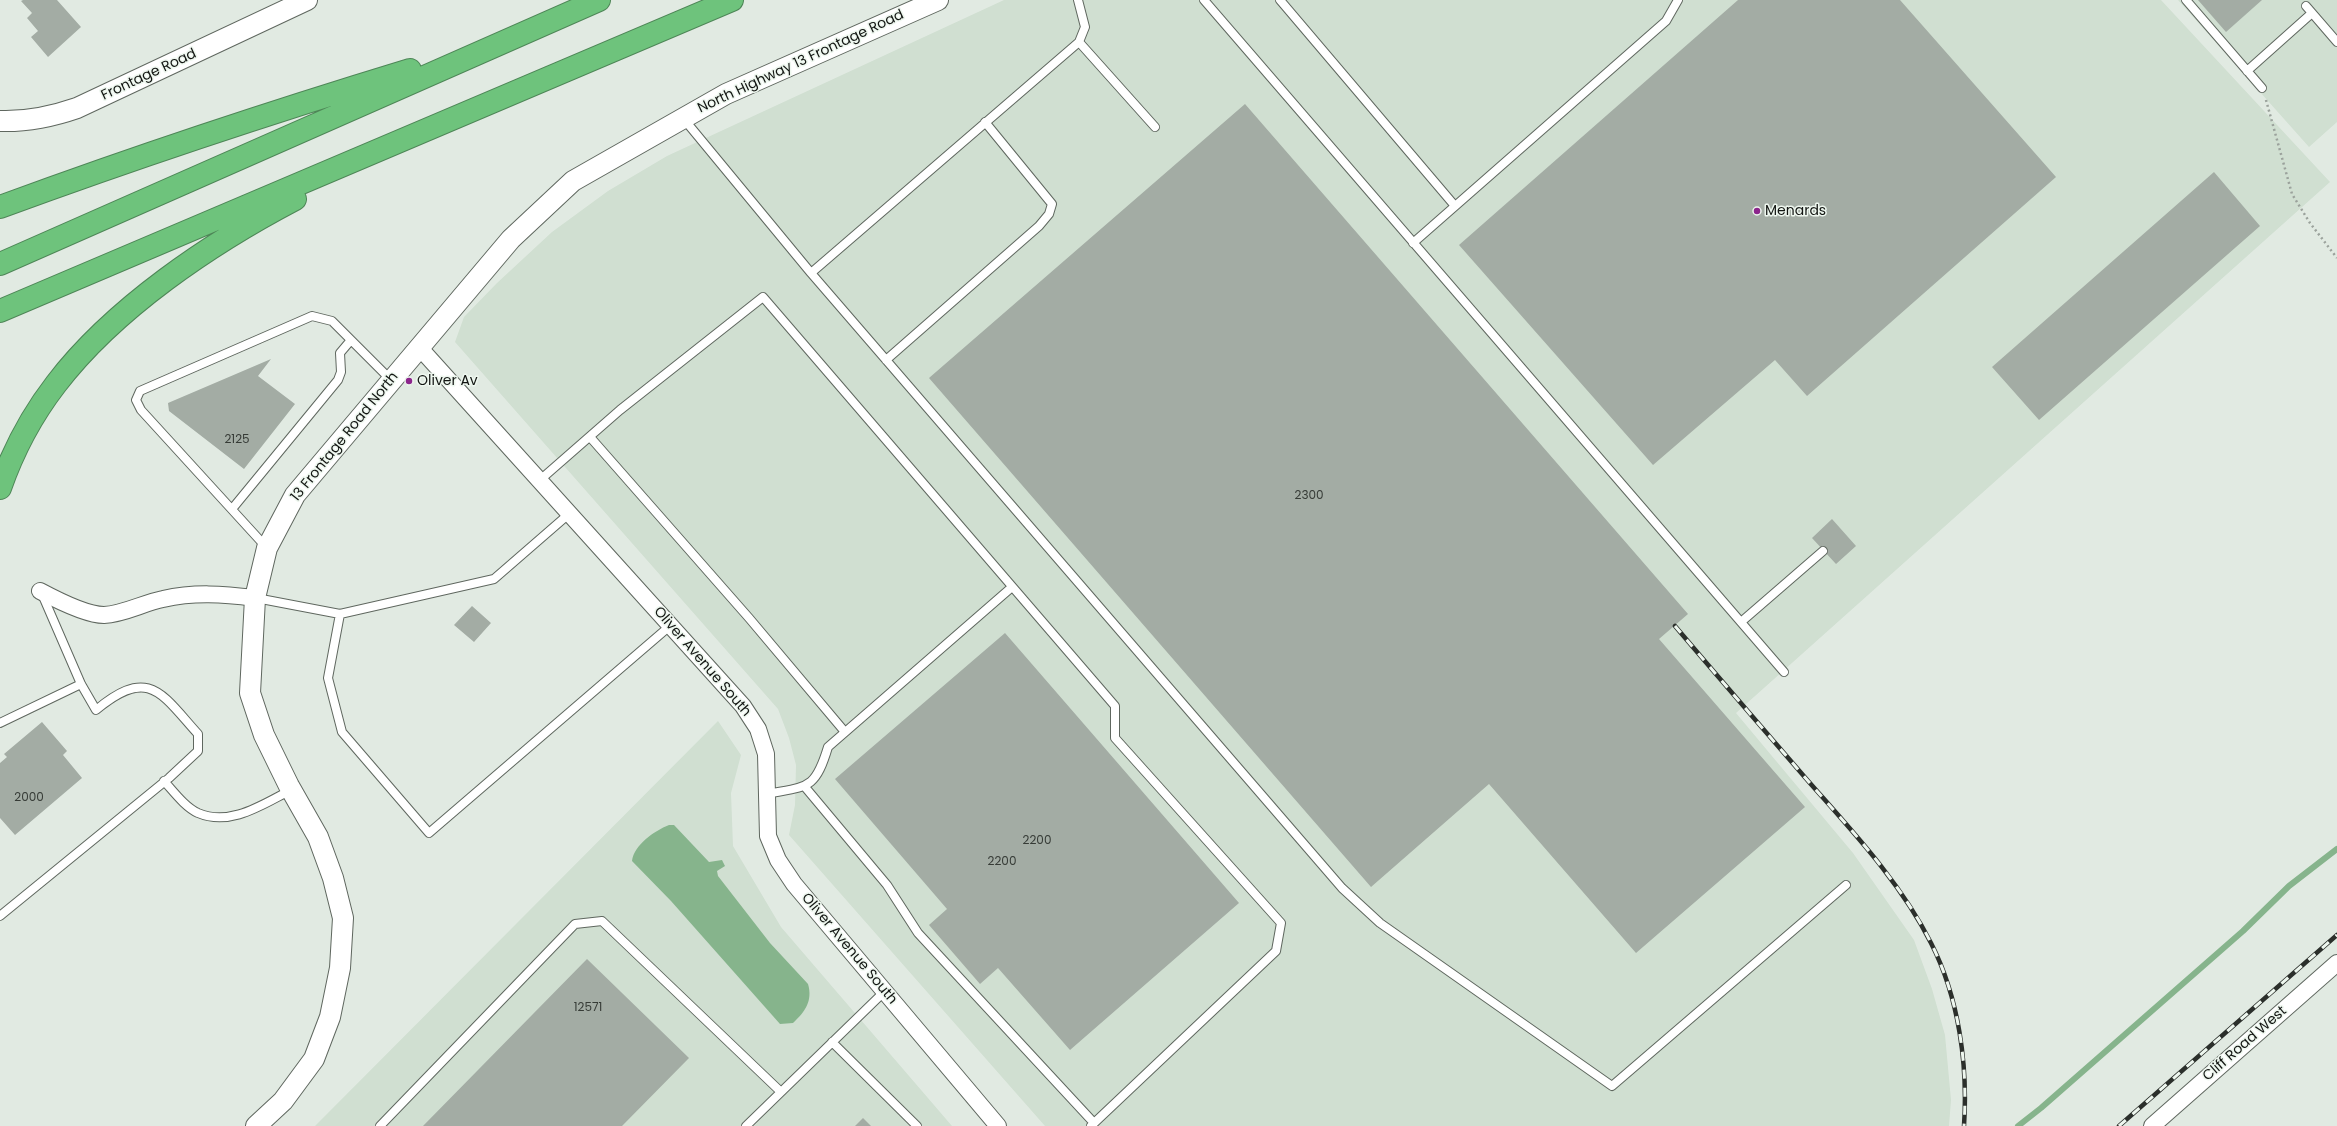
<!DOCTYPE html>
<style>
body{margin:0}
canvas{display:block;background:#e1eae2}
</style>
<canvas width="2337" height="1126"></canvas>
<script>
const ctx = document.querySelector('canvas').getContext('2d');
ctx.lineJoin = 'round';
function paint(path, color) { ctx.fillStyle = color; ctx.fill(path, 'evenodd'); }
function trace(path, color, width, dash) { ctx.strokeStyle = color; ctx.lineWidth = width; ctx.lineCap = dash ? 'butt' : 'round'; ctx.setLineDash(dash || []); ctx.stroke(path); }
function label(font, color, halo, rows, align = 'center') {
  ctx.font = font + ' Poppins,sans-serif'; ctx.lineWidth = 3; ctx.setLineDash([]); ctx.textBaseline = 'middle'; ctx.strokeStyle = halo; ctx.fillStyle = color; for (const [text, x, y, turn = 0] of rows) {
    ctx.save(); ctx.translate(x, y); ctx.rotate((+turn || 0) * Math.PI / 180); ctx.textAlign = isNaN(turn) ? turn : align; if (halo) ctx.strokeText(text, 0, 0); ctx.fillText(text, 0, 0); ctx.restore();
  }
}
paint(new Path2D(`
 M1004,0H2161L2330,182L1736,713L1853,853L1914,940L1932,989L1945,1035L1951,1100L1949,1126H1045L789,835L795,805L796,765L789,738L778,709L455,342L464,317L497,283L552,232L608,191L667,156Z
 M2178,0H2337V122L2309,147Z
 M718,721L741,755L731,793L733,846L781,927L952,1126H315Z`), '#d0dfd1');
paint(new Path2D(`
 M669,825H674L709,862L722,860L725,866L717,871L718,876L770,943L808,984C813,1001 805,1012 793,1023L780,1024L671,901L632,861C634,845 654,831 669,825Z`), '#86b48c');
trace(new Path2D(`
 M2018,1126L2041,1108L2243,931L2289,886L2337,849`), '#86b48c', 6);
paint(new Path2D(`
 M23,0H57L81,27L48,57L31,37L38,31L27,18L32,13L21,1Z
 M1738,0H1900L2056,177L1807,396L1775,360L1653,465L1459,245Z
 M2198,0H2262L2226,32Z
 M1245,104L1688,614L1659,639L1805,807L1636,953L1489,784L1371,887L929,378Z
 M2214,172L2260,226L2039,420L1992,367Z
 M271,359L258,376L295,404L244,469L169,411L168,403Z
 M1832,519L1856,546L1836,564L1812,538Z
 M472,606L491,623L474,642L454,625Z
 M1005,633L1239,903L1070,1050L998,968L980,984L929,925L947,909L835,779Z
 M42,722L67,751L63,755L82,778L15,835L0,818V763L7,757L4,754Z
 M587,959L689,1058L622,1126H423Z
 M863,1118L871,1126H855Z`), '#a3aca4');
const service = new Path2D(`
 M1204,0L1784,672
 M1280,0L1455,206
 M2186,0L2262,88
 M2306,6L2337,42
 M1079,42L1155,127
 M2247,71L2312,13
 M683,118L811,273L1079,42L1085,27L1078,0
 M1413,243L1666,21L1678,0
 M811,273L1342,888L1380,923L1612,1086L1846,885
 M886,360L1039,226L1049,214L1052,204L985,122
 M590,437L749,618L845,732
 M540,480L620,410L763,297L1115,706V738L1281,923L1276,951L1091,1126
 M232,509L338,380L341,372L340,353L351,340
 M267,548L141,410L136,400L140,391L312,316L332,321L391,380
 M256,598L340,614L328,678L342,732L429,833L671,625
 M340,614L494,579L570,513
 M1741,622L1823,551
 M0,723L81,684
 M164,781C174,792 185,807 198,813C231,827 263,804 291,790
 M805,787L887,885L918,933L1094,1123
 M767,794C808,786 815,790 828,747L1012,587
 M0,916L169,778L198,751V734C161,693 149,666 96,710L81,684L42,594
 M832,1042L917,1126
 M380,1126L575,924L602,921L781,1092
 M746,1126L885,991`);
const minor = new Path2D(`
 M419,347L743,706L758,729L766,754L768,836L778,860L794,884L998,1126
 M40,591C55,599 87,615 104,615C124,614 143,603 163,599C194,592 223,594 255,598
 M2152,1126L2337,963`);
const tertiary = new Path2D(`
 M0,121C28,122 51,117 77,108L307,0
 M256,1126L283,1101L314,1059L330,1017L340,968L343,918L333,878L318,837L289,786L264,735L250,693L255,598L267,548L295,495L511,239L573,181L726,94L938,0`);
const motorway = new Path2D(`
 M0,207C136,157 272,112 410,70
 M0,264L599,0
 M0,311L732,0
 M0,488C13,451 32,415 56,384C114,308 211,243 295,199`);
trace(service, '#5f675f', 10);
trace(minor, '#5f675f', 18);
trace(tertiary, '#5f675f', 22);
trace(motorway, '#4e8657', 24);
trace(new Path2D(`
 M2266,100L2292,194L2310,223L2337,258`), '#9ba29c', 2.5, [2, 3]);
trace(service, '#fff', 8);
trace(minor, '#fff', 16);
trace(tertiary, '#fff', 20);
trace(motorway, '#6ec37c', 22);
const rail = new Path2D(`
 M1675,626C1719,678 1764,730 1809,782C1853,832 1901,883 1931,943C1959,998 1968,1065 1964,1126
 M2119,1126L2337,935`);
trace(rail, '#2b2f2b', 4.5);
trace(rail, '#eef7ef', 3, [9]);
for (const [x, y, r, color] of [
 [1757,211,4,"#8c258c"],
 [409,381,4,"#8c258c"]
]) { const dot = new Path2D(); dot.arc(x, y, r, 0, 2 * Math.PI); ctx.fillStyle = color; ctx.fill(dot); trace(dot, '#eef7ef', 1.5); }
label('12px', '#363b36', null, [
 ["2125",237,440],
 ["2300",1309,496],
 ["2000",29,798],
 ["2200",1037,841],
 ["2200",1002,862],
 ["12571",588,1008]
]);
label('14px', '#121512', '#eef7ef', [
 ["North Highway 13 Frontage Road",801,62,-25],
 ["Frontage Road",149,75,-25],
 ["13 Frontage Road North",345,437,-51],
 ["Oliver Avenue South",702,662,49],
 ["Oliver Avenue South",849,949,50],
 ["Cliff Road West",2245,1044,-41]
]);
label('14px', '#121512', '#eef7ef', [
 ["Menards",1765,211],
 ["Oliver Av",417,381]
], 'left');
</script>
